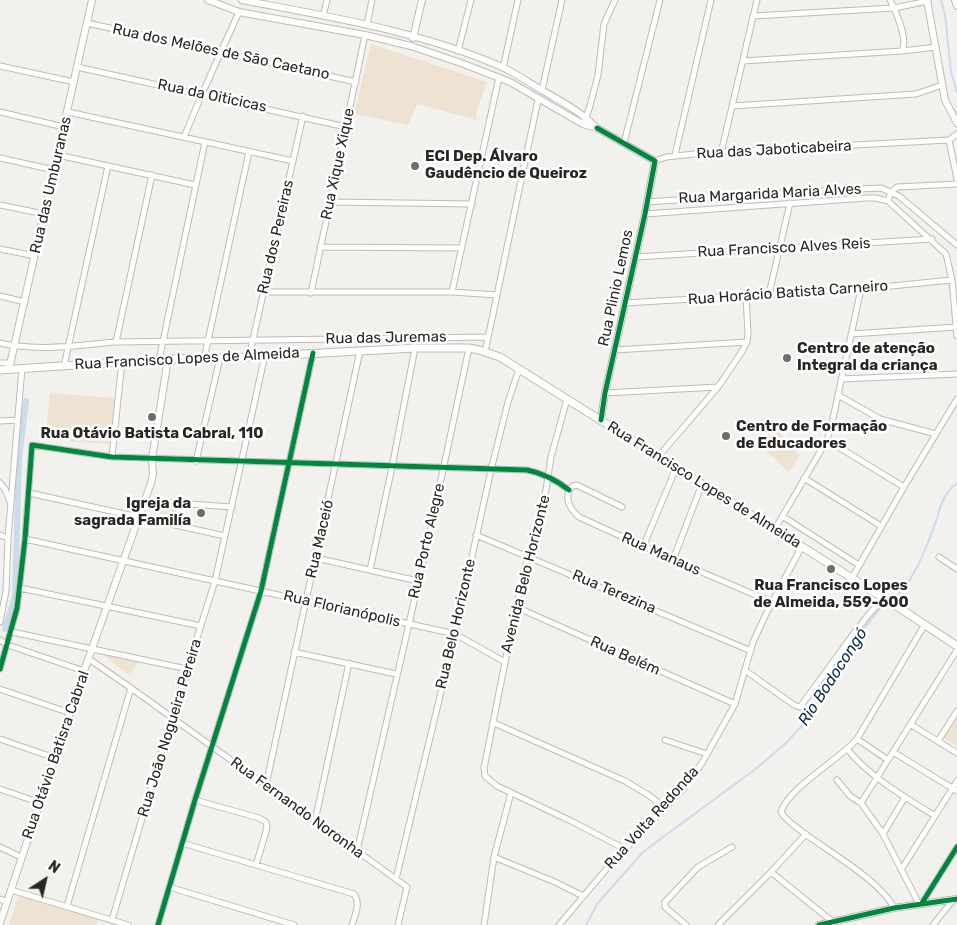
<!DOCTYPE html>
<meta charset="utf-8">
<style>
body{margin:0}
#map{position:relative;width:957px;height:925px;overflow:hidden;background:#f3f1ee;font-family:Rubik,sans-serif}
canvas{display:block}
.north{position:absolute;left:20px;top:855px;width:50px;height:50px;-webkit-text-stroke:4px #fff;paint-order:stroke;rotate:35deg;font-size:14px;font-weight:700;line-height:20px;text-align:center;color:#282624}
.north::after{content:'';display:block;margin:auto;width:18px;height:22px;background:#282624;clip-path:polygon(50% 0,100% 100%,50% 72%,0 100%)}
</style>
<div id="map">
<canvas width="957" height="925"></canvas>
<div class="north">N</div>
</div>
<script>
const ctx = document.querySelector('canvas').getContext('2d');
ctx.lineJoin = 'round';
function paint(path, color) { ctx.fillStyle = color; ctx.fill(path, 'evenodd'); }
function trace(path, color, width, dash) { ctx.strokeStyle = color; ctx.lineWidth = width; ctx.lineCap = dash ? 'butt' : 'round'; ctx.setLineDash(dash || []); ctx.stroke(path); }
function label(font, color, halo, rows, align = 'center') {
  ctx.font = font + ' Rubik,sans-serif'; ctx.lineWidth = 5; ctx.setLineDash([]); ctx.textBaseline = 'middle'; ctx.strokeStyle = halo; ctx.fillStyle = color; for (const [text, x, y, turn = 0] of rows) {
    ctx.save(); ctx.translate(x, y); ctx.rotate((+turn || 0) * Math.PI / 180); ctx.textAlign = isNaN(turn) ? turn : align; if (halo) ctx.strokeText(text, 0, 0); ctx.fillText(text, 0, 0); ctx.restore();
  }
}
paint(new Path2D(`
 M371,44L487,82L476,114L477,120L417,104L408,125L354,114Z
 M50,392L59,394L117,398L111,444L45,440Z
 M777,430L800,455L789,472L762,447Z
 M150,503L179,506L174,518L148,510Z
 M97,650L139,659L130,676Z
 M957,717V746L943,738Z
 M18,896L99,919L97,925H9Z`), '#eee3d3');
trace(new Path2D(`
 M941,0L945,15L951,72L957,92
 M891,601C912,585 925,551 934,527C940,510 942,494 957,483
 M586,925L598,903L643,852L758,767L785,744L800,728L818,702L823,692L841,670L850,646L882,606L887,603`), '#ccdbeb', 2);
trace(new Path2D(`
 M5,629L15,596L19,459L26,401`), '#ccdbeb', 6);
const minor = new Path2D(`
 M323,16L327,0
 M753,16L894,8L928,1
 M87,23L356,82
 M367,25L372,0
 M458,51L471,0
 M902,51L936,47
 M743,61L902,51C908,39 896,12 890,0
 M0,66L74,82
 M77,67L346,127
 M503,68L518,0
 M542,90L562,0
 M732,106L916,94L942,85
 M0,112L64,127
 M68,112L293,161
 M585,120L590,106L598,75L604,24L615,0
 M184,137L202,94L239,12
 M949,140L957,134
 M624,143L660,0
 M721,153L757,0
 M58,155L195,185
 M675,155L711,0
 M0,158L54,170
 M655,161L666,157L704,153L949,140L957,179
 M888,201L891,192L897,187L957,184
 M330,202L472,204
 M647,202L794,192L881,188L899,196L957,245
 M0,205L44,214
 M645,214L866,198H876L888,201L946,254L952,280L957,336
 M320,247L461,248
 M0,249L35,256
 M636,257L932,239
 M263,292H452L497,295
 M452,292L499,77
 M311,293L365,35
 M769,294L790,203
 M0,296L25,302
 M625,303L861,289L952,280
 M851,334L957,327
 M116,342L152,175
 M0,343C37,352 79,345 116,342L488,337
 M615,350L747,342
 M485,352L538,100
 M249,357L303,116
 M204,359L249,152
 M159,360L205,142
 M0,363H11
 M64,366L108,166
 M841,379L957,374
 M605,393L718,387
 M838,395L880,419L936,434
 M567,399L551,457L544,503L528,555L516,607L484,768L485,776L497,786L571,821L625,849
 M0,421L17,420
 M827,440L904,487
 M112,457L122,361
 M658,457L718,387L741,353L747,342L748,334L746,296
 M196,461L220,358
 M804,478L881,526
 M0,483L5,489L10,502
 M569,490C565,501 571,510 579,517L673,560L772,602
 M569,490L573,486L577,485L622,507
 M29,493L225,536
 M145,501L232,507
 M782,516L859,565
 M775,529L827,440L832,423L861,289
 M0,535L8,538
 M476,535L751,651
 M25,539L455,634L505,662
 M643,547L676,468
 M939,557L957,569
 M316,558L418,581
 M673,560L702,484
 M370,570L392,467L415,348
 M852,578L904,487L957,399
 M20,588L201,626
 M516,607L735,704
 M0,622L6,591L8,538L22,368
 M12,632L187,669
 M0,640L8,645L84,671
 M294,652L396,674
 M89,659L131,688L407,887L398,925
 M0,669L17,608L25,539L32,445L112,457L527,470C543,473 556,480 569,490
 M746,671L794,705L800,707L849,640L869,614L884,598
 M0,689L70,713
 M494,723L625,781L650,796L664,808
 M910,724L957,753
 M0,739L55,758
 M857,739L888,760
 M665,740L707,754
 M938,741L957,711
 M848,750C871,778 905,797 935,816
 M893,752L957,791
 M837,780L850,796L861,803L883,834L919,904
 M266,785L360,351
 M0,789L41,803
 M195,800L259,818L266,822L267,828L256,865
 M861,803L957,650
 M315,821L349,663
 M883,834L905,797
 M182,843L354,894C361,904 355,915 352,925
 M0,847L21,857
 M357,851L427,545L469,348
 M494,857L555,882L583,896
 M901,870L957,781
 M771,872L833,922
 M396,879L455,634L491,470L508,402L519,369
 M169,887L294,925
 M11,890L128,925
 M0,899L7,902
 M922,903L957,847
 M67,906L131,688
 M894,908C881,881 826,850 801,831C794,825 785,820 781,812C788,788 839,760 857,739L925,624
 M112,920L172,717L215,581L265,355
 M158,925L195,800L261,591L313,353
 M484,925L494,857L511,793
 M559,925L609,866L684,788L702,763L735,704L753,642L766,614L802,546
 M686,925L665,907V902L698,867L732,847
 M718,925L771,872L806,834
 M933,925L954,899`);
const tertiary = new Path2D(`
 M208,0L239,12L365,35L411,46L461,63L510,82L569,116L583,124L597,128L655,161L645,214L605,393L601,420
 M242,0C330,17 420,31 502,67C517,74 531,84 545,92C562,102 580,111 595,126
 M927,0L945,100L957,123
 M955,0L957,6
 M413,38L422,0
 M9,369L92,0
 M0,923L84,671L151,483L153,474L152,459L168,359
 M819,925L894,908L957,899`);
const secondary = new Path2D(`
 M0,370L168,359L249,357L415,348H469L479,350L500,357L519,369L898,607L957,646`);
trace(minor, '#bebcba', 7);
trace(tertiary, '#bebcba', 8);
trace(secondary, '#bebcba', 9);
trace(minor, '#fdfdfc', 5);
trace(tertiary, '#fdfdfc', 6);
trace(secondary, '#fdfdfc', 7);
trace(new Path2D(`
 M597,128L655,161L645,214L605,393L601,420
 M0,669L17,608L25,539L32,445L112,457L527,470C543,473 556,480 569,490
 M922,903L957,847
 M158,925L195,800L261,591L313,353
 M819,925L894,908L957,899`), '#00873e', 5);
for (const [x, y, r, color] of [
 [415,166,5,"#6f6d6b"],
 [787,358,5,"#6f6d6b"],
 [152,417,5,"#6f6d6b"],
 [726,436,5,"#6f6d6b"],
 [201,513,5,"#6f6d6b"],
 [831,569,5,"#6f6d6b"]
]) { const dot = new Path2D(); dot.arc(x, y, r, 0, 2 * Math.PI); ctx.fillStyle = color; ctx.fill(dot); trace(dot, '#fff', 2); }
label('15px', '#282624', '#fff', [
 ["Rua dos Melões de São Caetano",221,52,12],
 ["Rua da Oiticicas",212,96,12],
 ["Rua das Jaboticabeira",774,150,-3],
 ["Rua Xique Xique",338,164,-78],
 ["Rua das Umburanas",51,185,-77],
 ["Rua Margarida Maria Alves",770,194,-3],
 ["Rua dos Pereiras",276,237,-77],
 ["Rua Francisco Alves Reis",784,248,-3],
 ["Rua Plinio Lemos",616,288,-78],
 ["Rua Horácio Batista Carneiro",788,293,-4],
 ["Rua das Juremas",386,338,-1],
 ["Rua Francisco Lopes de Almeida",187,359,-3],
 ["Rua Francisco Lopes de Almeida",704,485,32],
 ["Rua Maceió",320,539,-77],
 ["Rua Porto Alegre",427,541,-77],
 ["Rua Manaus",661,554,24],
 ["Avenida Belo Horizonte",526,574,-76],
 ["Rua Terezina",614,592,23],
 ["Rua Florianópolis",342,609,13],
 ["Rua Belo Horizonte",456,624,-77],
 ["Rua Belém",625,656,24],
 ["Rua João Nogueira Pereira",170,728,-73],
 ["Rua Otávio Batisra Cabral",56,755,-71],
 ["Rua Fernando Noronha",297,808,36],
 ["Rua Volta Redonda",652,818,-48]
]);
label('bold 15px', '#282624', '#fff', [
 ["ECI Dep. Álvaro",425,157],
 ["Gaudêncio de Queiroz",425,174],
 ["Centro de atenção",797,349],
 ["Integral da criança",797,366],
 ["Centro de Formação",736,427],
 ["de Educadores",736,444],
 ["Rua Otávio Batista Cabral, 110",152,434,"center"],
 ["Igreja da",191,504,"right"],
 ["sagrada Familía",191,521,"right"],
 ["Rua Francisco Lopes",831,586,"center"],
 ["de Almeida, 559-600",831,603,"center"]
], 'left');
label('italic 16px', '#0a2d4e', '#fff', [
 ["Rio Bodocongó",833,677,-57]
]);
</script>
